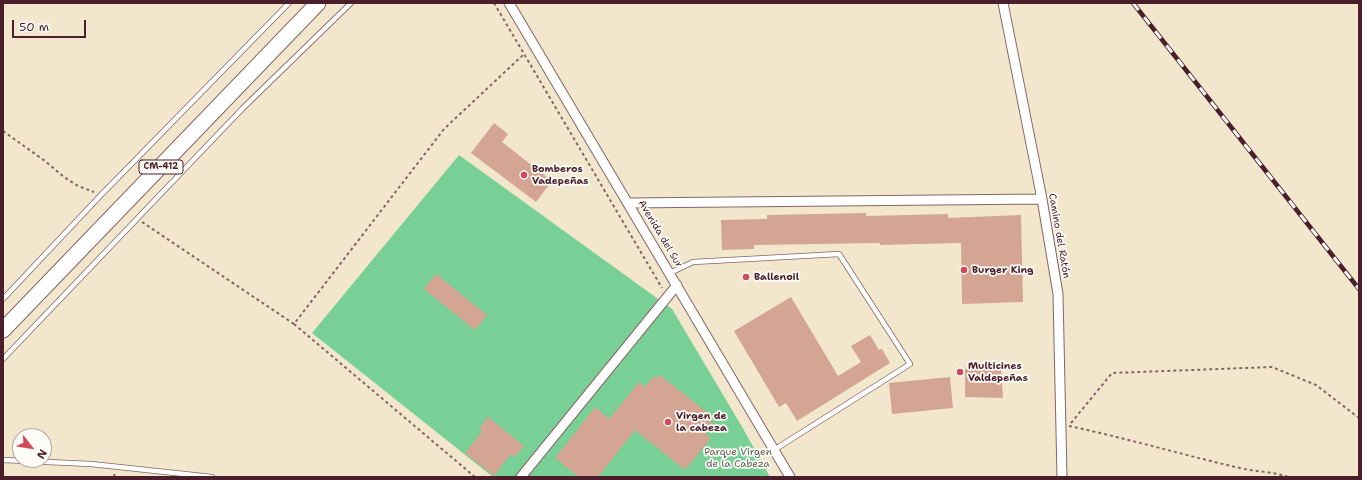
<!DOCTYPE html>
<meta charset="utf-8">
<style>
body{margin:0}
#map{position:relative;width:1362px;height:480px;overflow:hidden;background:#f2e7cd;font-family:"Shantell Sans",sans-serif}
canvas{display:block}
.frame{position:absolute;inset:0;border:4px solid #4a1f2b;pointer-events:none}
.north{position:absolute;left:12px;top:428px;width:40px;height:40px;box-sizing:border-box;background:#fdfcf7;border:1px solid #b5a4a5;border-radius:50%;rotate:121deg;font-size:11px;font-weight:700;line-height:16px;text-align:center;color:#4a1f2b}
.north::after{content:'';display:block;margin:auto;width:14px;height:18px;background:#d1495b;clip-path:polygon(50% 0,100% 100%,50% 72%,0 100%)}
.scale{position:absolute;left:12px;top:20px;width:74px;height:18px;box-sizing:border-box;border:2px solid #4a1f2b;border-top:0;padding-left:5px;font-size:12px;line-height:14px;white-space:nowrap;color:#4a1f2b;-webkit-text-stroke:3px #fdfcf7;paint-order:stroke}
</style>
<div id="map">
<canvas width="1362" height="480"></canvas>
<div class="frame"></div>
<div class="north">N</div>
<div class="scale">50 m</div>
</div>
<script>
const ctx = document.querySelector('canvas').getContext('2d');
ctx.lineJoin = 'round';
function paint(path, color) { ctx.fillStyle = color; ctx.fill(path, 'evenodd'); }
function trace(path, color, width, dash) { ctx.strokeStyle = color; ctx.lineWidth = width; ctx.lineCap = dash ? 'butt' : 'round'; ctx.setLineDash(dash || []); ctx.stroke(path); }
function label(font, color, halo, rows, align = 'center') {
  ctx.font = font + ' "Shantell Sans",sans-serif'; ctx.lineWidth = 3.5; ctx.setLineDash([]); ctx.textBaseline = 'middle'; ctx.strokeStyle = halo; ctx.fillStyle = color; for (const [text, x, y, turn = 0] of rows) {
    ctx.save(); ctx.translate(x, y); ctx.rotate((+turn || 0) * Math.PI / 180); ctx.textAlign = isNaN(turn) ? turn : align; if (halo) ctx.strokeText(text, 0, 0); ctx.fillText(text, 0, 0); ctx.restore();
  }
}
paint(new Path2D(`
 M459,155L672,309L741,425L770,477H493L312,333Z`), '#79d096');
paint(new Path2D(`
 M494,123L508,134L502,142L552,181L536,202L471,153Z
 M866,213V216L948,214V218L1021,215L1023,302L962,304L961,243L880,245V243L754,245V249L722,250L721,220L767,219V215Z
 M436,274L487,315L475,330L424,289Z
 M791,297L838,376L861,362L851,346L870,335L879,350L882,349L890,363L797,421L786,403L779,407L734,331Z
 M965,369H1001L1003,398L965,397Z
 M660,375L713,417L710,421L713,423L705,433L711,438L685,470L635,430L598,477H579L555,458L595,407L609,419L639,382L645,387L654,376L657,378Z
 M950,377L953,408L892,414L889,383Z
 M488,417L524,446L515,457L511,454L494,476L465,453L482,431L479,429Z`), '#d4a593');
const lane = new Path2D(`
 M670,273L693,262L839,254L910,364L774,450
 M3,299L101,195L289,3
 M3,359L243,108L351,3
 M3,460L91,464L212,477`);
const street = new Path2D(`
 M509,3L790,477
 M1003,3L1042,199L1058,294L1062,477
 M628,203L1042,199
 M521,477L677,285`);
const primary = new Path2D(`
 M3,330L318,3`);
trace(lane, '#856564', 6);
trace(street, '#856564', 11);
trace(primary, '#856564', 17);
trace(new Path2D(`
 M494,3L662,288
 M3,131L45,161L64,177L78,186L94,192
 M142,222L294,324
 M1071,423L1112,373L1272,367L1316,385L1359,418
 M1069,426C1126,438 1183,455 1240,468C1256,472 1271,471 1288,477
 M114,477L115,472
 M475,477L294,324L444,129L524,54`), '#856564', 2, [3, 3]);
trace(lane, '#fff', 4.5);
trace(street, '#fff', 9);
trace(primary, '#fff', 15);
const rail = new Path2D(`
 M1133,3L1359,289`);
trace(rail, '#4a1f2b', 4.5);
trace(rail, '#fdfcf7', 3, [9]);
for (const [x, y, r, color] of [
 [524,175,4,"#d1495b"],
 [964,270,4,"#d1495b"],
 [746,277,4,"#d1495b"],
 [960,372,4,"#d1495b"],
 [668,422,4,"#d1495b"]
]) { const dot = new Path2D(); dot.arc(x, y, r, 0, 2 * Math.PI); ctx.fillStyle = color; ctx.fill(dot); trace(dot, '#fdfcf7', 1.5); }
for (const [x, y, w] of [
 [161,167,44]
]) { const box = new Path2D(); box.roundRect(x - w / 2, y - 7, w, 14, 3); ctx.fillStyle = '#fdfcf7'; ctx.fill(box); trace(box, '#4a1f2b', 1); }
label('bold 9px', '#4a1f2b', null, [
 ["CM-412",161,167]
]);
label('bold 10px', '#4a1f2b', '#fdfcf7', [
 ["Bomberos",532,169],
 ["Vadepeñas",532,181],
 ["Burger King",972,270],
 ["Ballenoil",754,277],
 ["Multicines",968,366],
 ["Valdepeñas",968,378],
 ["Virgen de",676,416],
 ["la cabeza",676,428]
], 'left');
label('10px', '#4a1f2b', '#fdfcf7', [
 ["Avenida del Sur",660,234,59],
 ["Camino del Ratón",1059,236,80]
]);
label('10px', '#5a5d50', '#fdfcf7', [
 ["Parque Virgen",738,452],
 ["de la Cabeza",738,464]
]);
</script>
